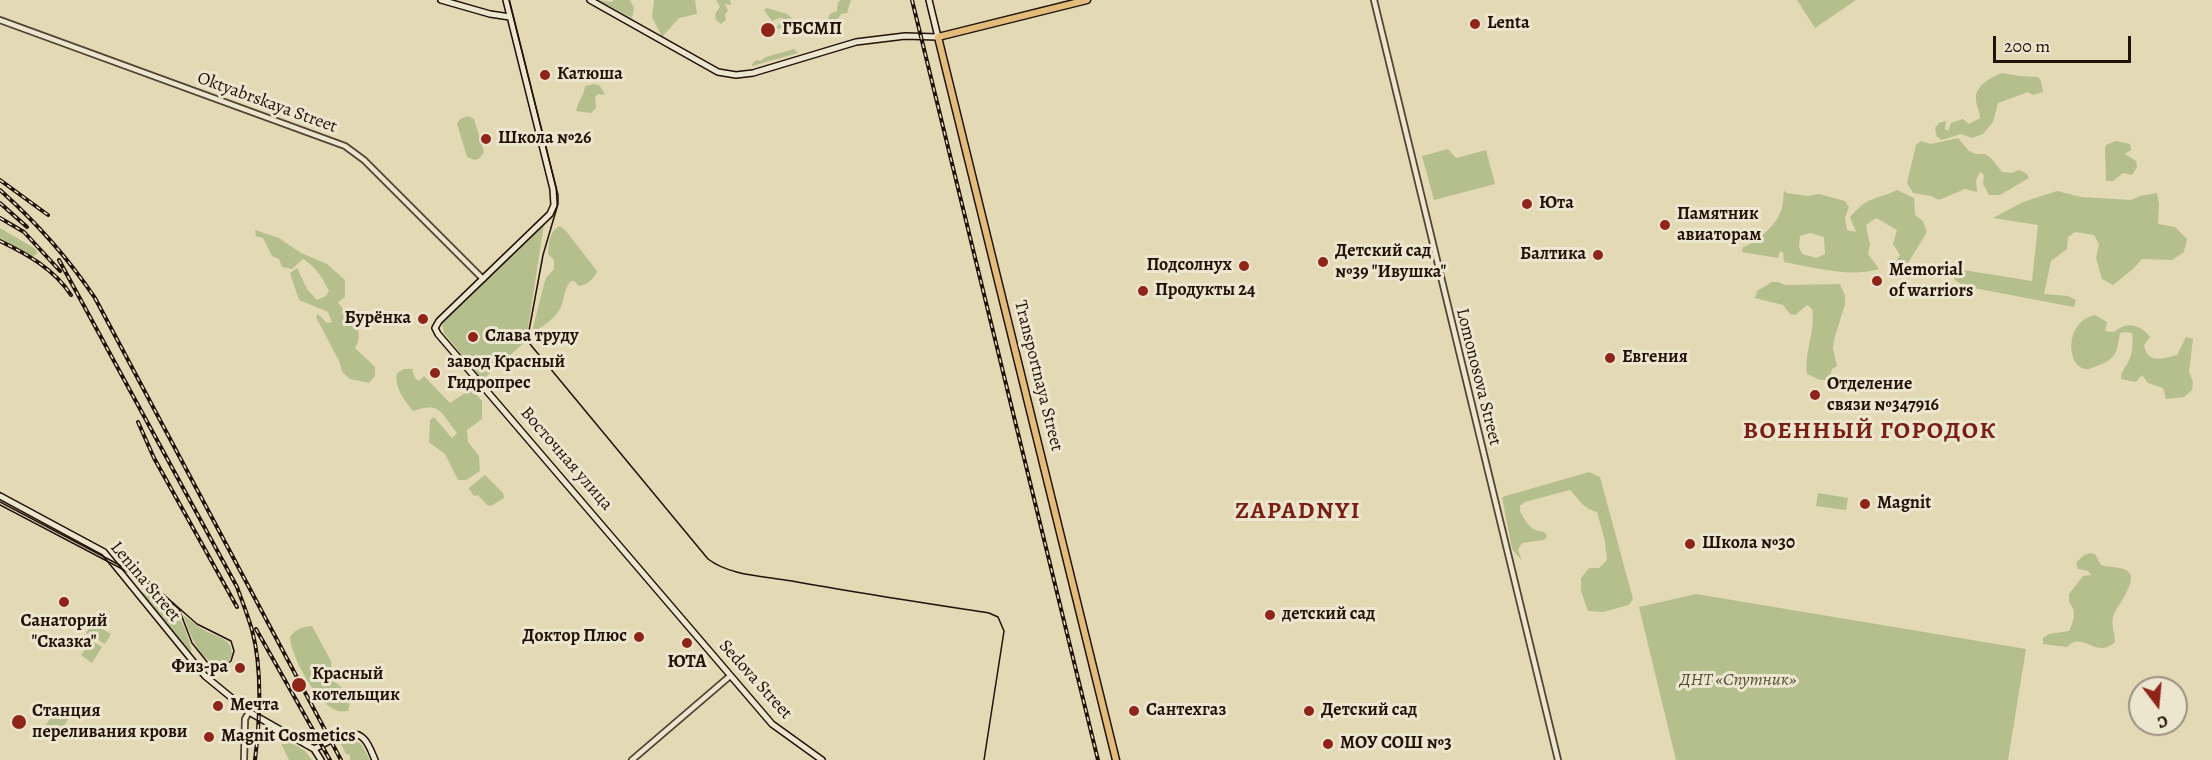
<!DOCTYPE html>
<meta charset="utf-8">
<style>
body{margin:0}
#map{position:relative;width:2212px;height:760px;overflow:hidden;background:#e4d9b5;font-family:Alegreya,serif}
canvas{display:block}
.north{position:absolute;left:2128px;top:676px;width:60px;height:60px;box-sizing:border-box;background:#ede6cf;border:2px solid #9c917f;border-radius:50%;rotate:164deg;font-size:16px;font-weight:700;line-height:24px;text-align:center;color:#221106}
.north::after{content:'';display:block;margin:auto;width:21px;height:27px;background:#8f2418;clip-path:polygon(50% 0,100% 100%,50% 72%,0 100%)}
.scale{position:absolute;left:1993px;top:36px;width:138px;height:27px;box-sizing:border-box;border:3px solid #221106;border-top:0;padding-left:8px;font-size:18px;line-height:21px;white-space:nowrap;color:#221106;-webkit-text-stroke:4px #ede6cf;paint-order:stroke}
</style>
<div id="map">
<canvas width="2212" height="760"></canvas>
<div class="north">С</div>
<div class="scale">200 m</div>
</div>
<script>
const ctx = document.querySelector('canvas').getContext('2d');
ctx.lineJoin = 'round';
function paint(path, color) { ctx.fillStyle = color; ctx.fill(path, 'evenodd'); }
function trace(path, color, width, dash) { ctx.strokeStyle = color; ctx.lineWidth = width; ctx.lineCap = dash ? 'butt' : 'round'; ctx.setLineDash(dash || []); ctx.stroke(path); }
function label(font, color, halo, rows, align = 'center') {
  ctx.font = font + ' Alegreya,serif'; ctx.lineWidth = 6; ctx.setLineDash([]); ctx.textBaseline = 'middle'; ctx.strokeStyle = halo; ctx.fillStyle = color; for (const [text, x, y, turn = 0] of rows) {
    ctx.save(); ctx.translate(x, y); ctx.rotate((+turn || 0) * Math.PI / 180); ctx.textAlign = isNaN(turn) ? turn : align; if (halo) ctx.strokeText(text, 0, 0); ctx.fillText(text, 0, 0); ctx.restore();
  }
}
paint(new Path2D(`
 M598,0L611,2L614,0H630L634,8L632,18Z
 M654,0H695L697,14L679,18L662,37L652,17Z
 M716,0H730L731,5L725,4L728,10L725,15L726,20L721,24L716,20L715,14L720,7Z
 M841,0H851L847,13L841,14L832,28L825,26L830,14L837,11L838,2Z
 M1797,0H1856L1815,28Z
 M767,8L787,14L795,21L788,18L781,28L776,29L783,17L772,21L764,10Z
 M794,49L798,53L752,66V64L756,60L760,61L766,57Z
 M2002,73L2019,76L2038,77L2041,81L2043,92L2033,95L2028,92L1998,103L1993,122L1983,134L1972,138L1961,134L1942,140L1937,137L1935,128L1939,123L1946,121L1945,129L1948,131L1951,123L1963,119L1969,124L1980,118C1980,111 1976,106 1976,99C1975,86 1991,77 2002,73Z
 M594,84L599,85L604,92V95L598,94L595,97L596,108L591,113L576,111C578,101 584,96 585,86Z
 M468,116L474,119L484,152L480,158L475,160L467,157L457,124L460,119Z
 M1958,138L1969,151L1976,154H1985L1991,158L2002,172L2011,173L2019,170L2027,174L2029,178L2000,195H1989L1983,184L1984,175L1980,172L1976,180L1977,192L1965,189L1939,200L1931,196L1913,193L1907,183L1916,145L1921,141L1931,144Z
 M2116,141L2130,144L2131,150L2125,154L2136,161L2137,167L2132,175L2123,173L2113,181H2106L2105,149L2106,145Z
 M1448,149L1456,158L1486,150L1495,184L1434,200L1422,156Z
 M1897,190L1914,198L1915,215L1923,221L1927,232L1908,263L1903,267L1895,263L1900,255L1893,244L1897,230L1876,218L1866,225L1870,245L1868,254L1879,269C1850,278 1813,267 1784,262L1783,253L1780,251L1778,258L1742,252L1743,247C1753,245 1775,226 1779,215C1783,209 1783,199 1784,191L1787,193L1808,196L1819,194L1845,201L1849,207L1845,218L1847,230L1856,232L1850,217C1869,195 1874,201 1897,190ZM1810,233L1824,237L1825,254L1816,258L1802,254L1799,247L1800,236Z
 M2057,191L2081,197L2131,200L2140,196L2157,193L2159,204L2158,224L2175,227L2187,239L2184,252L2172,260L2142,259L2133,269L2113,285L2102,279L2096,258L2099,244L2094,235L2075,232L2068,237L2067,249L2051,261L2044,294L2068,296L2076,300L2074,307L1963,286L1954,279L1957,269L2032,281L2038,225L1993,218L2023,202Z
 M544,224L526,341L482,380L444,333L441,321Z
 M560,226L566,231L597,271C595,278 587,285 579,286L574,281H571C564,289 565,295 562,304C559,315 544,327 534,331L533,328L544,284L546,278L554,269V260L548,254C549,243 549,231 560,226Z
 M0,228L34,248L38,253L32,257L0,240Z
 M255,230L279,238L301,253L327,264L345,280V297L338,302C348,318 367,328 355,348L375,367V376L369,383L350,379L342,372L340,363L316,317L318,314L327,323L332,322L328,312L299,300L290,273L297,268L307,289L317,300L326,296L329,291C322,277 316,267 303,259L292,269L282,267L279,259L272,256L263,238L256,236Z
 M1772,282H1778L1785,285L1840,284L1845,296V304L1834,340L1833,349L1837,366L1832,369L1829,380H1820L1807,374C1804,352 1816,331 1812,309L1807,305L1795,315L1790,314L1783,305L1755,298L1757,291Z
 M2095,315L2107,322L2105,331L2114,332C2126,321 2140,324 2150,337L2144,345C2147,364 2163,359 2177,355L2186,337L2193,339L2189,371L2193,382L2192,390L2184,397L2166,399L2163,388L2148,383L2142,375L2136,382L2121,379C2121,370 2126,368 2129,360C2133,352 2133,342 2132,333L2125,332L2120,333C2117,349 2118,357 2102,364C2098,365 2093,368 2089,369C2067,372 2062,322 2095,315Z
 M404,369H412L415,378L419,381L424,376L450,403L471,389L482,401V419L467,430L468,442L479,456L480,471L466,480H458L445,454L429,442L430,420L434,417L452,438L457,433C441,413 441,401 413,411C404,400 394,387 397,373Z
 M1589,472L1600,477L1633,599L1629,605L1603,612L1588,611L1581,591V578L1589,568H1599L1607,560L1605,541L1597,512C1583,509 1579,499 1570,490L1525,502L1520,506V511C1526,522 1530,531 1544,532L1547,536L1544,540L1522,543L1518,550L1522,561L1512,549L1502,497Z
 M485,475L503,493L504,498L491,506L487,505L478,495L474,496L469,489L471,486Z
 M1818,493L1848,498L1846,510L1816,506Z
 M2090,553L2095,554L2101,565C2108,567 2117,567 2124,569C2143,575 2117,606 2114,614C2110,624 2115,632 2115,642C2096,660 2083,630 2067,647L2043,644V638L2049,634L2069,631C2074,621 2077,611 2069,602V594L2083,576L2091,575L2088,571L2078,569L2076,563L2084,555Z
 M148,586C176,606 183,618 192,651L189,650L142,594Z
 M1696,594L2026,649L2008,760H1676L1639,607Z
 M183,615C190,620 197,626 204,630C217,638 232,637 232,655L228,662L217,665C197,657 190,633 183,615Z
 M92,623L111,634L105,644L86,633Z
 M312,626L331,661L332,680C343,688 354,696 348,711C345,711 341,712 338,711C318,706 291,657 290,637C296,629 301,627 312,626Z
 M91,640L102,647L92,663L81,655Z
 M59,706L71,715L58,735L45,726Z
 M282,737L305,751L312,760H289L280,741Z
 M352,739L361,744L370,760H350V755L346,754L341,744L343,741Z`), '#b4bf8d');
const tertiary = new Path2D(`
 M1374,0L1558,760
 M0,20L345,146L364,160L483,279
 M244,760L245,719L249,712
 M632,760L730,676`);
const secondary = new Path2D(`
 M441,0L490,14L510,17
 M506,0L553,189L554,205L550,214L439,321L435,328L438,334L772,724L822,760
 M590,0L718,72L736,75L753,73L856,42L905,36L938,37L929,0
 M0,496L104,552L205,676L249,712L314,749L321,760
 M314,749C327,743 351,725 364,739C369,744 372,753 375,760`);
const primary = new Path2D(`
 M1087,0L938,37L1116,760`);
trace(tertiary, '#524332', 8);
trace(secondary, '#221106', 8);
trace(primary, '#221106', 9);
trace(tertiary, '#ede6cf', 4.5);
trace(secondary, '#ede6cf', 5);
trace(primary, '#e2bc7a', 6);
trace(new Path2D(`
 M509,0L558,195V204L543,255L528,336L530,344L708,559C730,576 765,576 792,581C858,593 924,603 989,613L998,617L1004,631L984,760
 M0,502L146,579L197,624L231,641L234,651L231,661L222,667H217L208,663L192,643L179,609L145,581L0,505`), '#221106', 1.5);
const rail = new Path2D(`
 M912,0L1098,760
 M0,180L48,215
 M0,190C36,222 68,258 95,298L341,760
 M0,203L27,227
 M0,218L24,232L60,271
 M0,241C27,254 54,269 71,295
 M59,260L237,587C242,601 248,616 252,630C263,671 260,719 255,760
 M138,422L154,458L237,607
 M256,629L330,760`);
trace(rail, '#221106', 4);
trace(rail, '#ede6cf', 1.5, [4.5]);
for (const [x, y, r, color] of [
 [1475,24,6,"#8f2418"],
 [768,30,8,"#8f2418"],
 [545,75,6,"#8f2418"],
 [486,139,6,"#8f2418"],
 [1527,204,6,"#8f2418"],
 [1665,225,6,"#8f2418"],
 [1598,255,6,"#8f2418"],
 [1323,262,6,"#8f2418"],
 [1244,266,6,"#8f2418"],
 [1877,281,6,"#8f2418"],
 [1143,291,6,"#8f2418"],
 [423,319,6,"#8f2418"],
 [473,337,6,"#8f2418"],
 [1610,358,6,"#8f2418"],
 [435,373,6,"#8f2418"],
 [1815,395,6,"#8f2418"],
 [1865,504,6,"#8f2418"],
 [1690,544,6,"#8f2418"],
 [64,602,6,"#8f2418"],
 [1270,615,6,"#8f2418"],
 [639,637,6,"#8f2418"],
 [687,643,6,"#8f2418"],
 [240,668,6,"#8f2418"],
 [299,685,8,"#8f2418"],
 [218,706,6,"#8f2418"],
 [1134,711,6,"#8f2418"],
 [1309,711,6,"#8f2418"],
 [19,722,8,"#8f2418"],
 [209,737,6,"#8f2418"],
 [1328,744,6,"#8f2418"]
]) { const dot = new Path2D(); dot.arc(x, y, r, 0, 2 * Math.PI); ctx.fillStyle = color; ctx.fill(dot); trace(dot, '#ede6cf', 2); }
label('bold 18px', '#221106', '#ede6cf', [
 ["Lenta",1487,24],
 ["ГБСМП",782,30],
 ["Катюша",557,75],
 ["Школа №26",498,139],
 ["Юта",1539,204],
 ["Памятник",1677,215],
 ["авиаторам",1677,236],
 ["Детский сад",1335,252],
 ["№39 \"Ивушка\"",1335,273],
 ["Балтика",1586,255,"right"],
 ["Подсолнух",1232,266,"right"],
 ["Memorial",1889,271],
 ["of warriors",1889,292],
 ["Продукты 24",1155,291],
 ["Бурёнка",411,319,"right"],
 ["Слава труду",485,337],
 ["Евгения",1622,358],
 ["завод Красный",447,363],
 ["Гидропрес",447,384],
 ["Отделение",1827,385],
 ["связи №347916",1827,406],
 ["Magnit",1877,504],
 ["Школа №30",1702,544],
 ["детский сад",1282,615],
 ["Санаторий",64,622,"center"],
 ["\"Сказка\"",64,643,"center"],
 ["Доктор Плюс",627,637,"right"],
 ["ЮТА",687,663,"center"],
 ["Физ-ра",228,668,"right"],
 ["Красный",312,675],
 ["котельщик",312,696],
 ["Мечта",230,706],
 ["Сантехгаз",1146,711],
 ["Детский сад",1321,711],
 ["Станция",32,712],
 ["переливания крови",32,733],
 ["Magnit Cosmetics",221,737],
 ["МОУ СОШ №3",1340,744]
], 'left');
label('18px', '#221106', '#ede6cf', [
 ["Oktyabrskaya Street",267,103,20],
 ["Transportnaya Street",1038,376,76],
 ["Lomonosova Street",1478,377,76],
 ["Восточная улица",566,459,49],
 ["Lenina Street",145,582,50],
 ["Sedova Street",755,680,48]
]);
label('italic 18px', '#554e35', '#ede6cf', [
 ["ДНТ «Спутник»",1738,681]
]);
ctx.letterSpacing = '1.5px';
label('bold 24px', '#7a1f14', '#ede6cf', [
 ["ВОЕННЫЙ ГОРОДОК",1870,432],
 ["ZAPADNYI",1298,512]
]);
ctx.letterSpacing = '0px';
</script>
